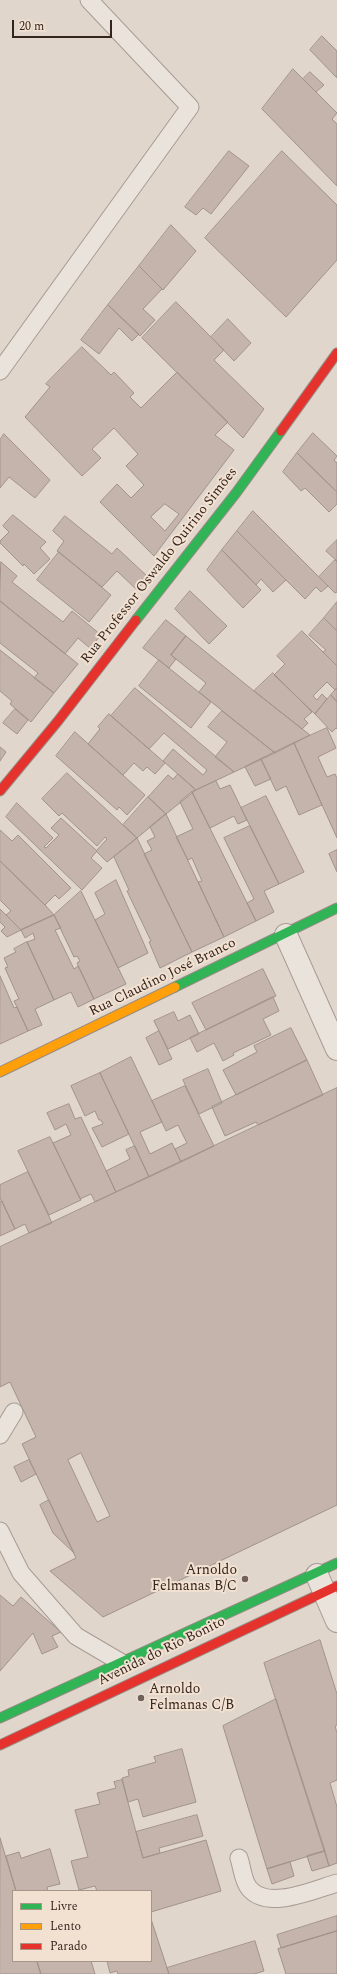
<!DOCTYPE html>
<meta charset="utf-8">
<style>
body{margin:0}
#map{position:relative;width:337px;height:1974px;overflow:hidden;background:#e1d6cb;font-family:Spectral,serif}
canvas{display:block}
.legend{position:absolute;left:12px;top:1890px;width:140px;height:72px;box-sizing:border-box;background:#f2e1d1;border:1px solid #a69589;margin:0;padding:5px 7px;list-style:none;font-size:12px;color:#33241e}
.legend li{display:flex;align-items:center;gap:8px;height:20px}
.legend b{width:20px;border:1px solid #a69589}
.scale{position:absolute;left:12px;top:20px;width:100px;height:18px;box-sizing:border-box;border:2px solid #33241e;border-top:0;padding-left:5px;font-size:12px;line-height:14px;white-space:nowrap;color:#33241e;-webkit-text-stroke:3px #f2e1d1;paint-order:stroke}
</style>
<div id="map">
<canvas width="337" height="1974"></canvas>
<ul class="legend">
<li><b style="height:5px;background:#30b455"></b>Livre</li>
<li><b style="height:5px;background:#ff9f0a"></b>Lento</li>
<li><b style="height:5px;background:#e5322d"></b>Parado</li>
</ul>
<div class="scale">20 m</div>
</div>
<script>
const ctx = document.querySelector('canvas').getContext('2d');
ctx.lineJoin = 'round';
function paint(path, color) { ctx.fillStyle = color; ctx.fill(path, 'evenodd'); }
function trace(path, color, width, dash) { ctx.strokeStyle = color; ctx.lineWidth = width; ctx.lineCap = dash ? 'butt' : 'round'; ctx.setLineDash(dash || []); ctx.stroke(path); }
function label(font, color, halo, rows, align = 'center') {
  ctx.font = font + ' Spectral,serif'; ctx.lineWidth = 4; ctx.setLineDash([]); ctx.textBaseline = 'middle'; ctx.strokeStyle = halo; ctx.fillStyle = color; for (const [text, x, y, turn = 0] of rows) {
    ctx.save(); ctx.translate(x, y); ctx.rotate((+turn || 0) * Math.PI / 180); ctx.textAlign = isNaN(turn) ? turn : align; if (halo) ctx.strokeText(text, 0, 0); ctx.fillText(text, 0, 0); ctx.restore();
  }
}
const building = new Path2D(`
 M322,36L337,51V78L310,50Z
 M293,69L337,113L332,119L337,124V186L262,109Z
 M310,72L324,85L316,92L303,79Z
 M229,151L249,166L211,214L203,208L196,215L185,207Z
 M282,151L337,205V260L286,317L205,238Z
 M171,225L196,251L163,290L139,266Z
 M139,266L162,289L143,309L155,320L140,336L108,305Z
 M176,302L224,350L214,360L264,409L243,438L142,338Z
 M108,305L139,334L132,341L119,328L99,354L81,340Z
 M228,319L251,343L234,361L211,337Z
 M82,347L111,375L114,372L134,393L130,397L141,408L177,372L228,422L215,435L234,450L154,556L100,502L117,484L131,498L144,485L126,466L138,454L114,428L92,449L101,458L82,476L25,417L50,387L46,384ZM165,504L179,514L165,531L151,517Z
 M313,433L337,456L334,460L337,463V492L297,453Z
 M4,434L50,480L35,498L9,477L0,488V440Z
 M297,453L337,492V504L329,512L305,488L301,491L283,472Z
 M253,511L328,586L321,592L316,587L305,599L237,531Z
 M13,515L46,542L40,548L50,559L34,574L24,564L23,566L0,543V541L9,532L3,526Z
 M65,516L112,554L117,548L148,577L137,590L117,571L102,587L57,551L64,541L53,531Z
 M237,531L286,580L273,592L261,579L256,585L222,550Z
 M337,540V561L326,551Z
 M222,550L261,590L243,608L207,570Z
 M59,552L111,595L89,622L37,580Z
 M335,560L337,562V592L335,593L319,577Z
 M1,562L17,576L12,582L63,622L72,611L101,635L90,648L78,638L65,654L0,601Z
 M190,591L227,626L209,644L175,609Z
 M0,601L78,664L54,693L34,678L38,673L0,643Z
 M337,602V631L324,618Z
 M324,618L337,631V666L323,652L326,650L309,635Z
 M166,620L186,636L171,655L176,659L169,668L143,648Z
 M302,631L337,666V688L335,690L327,682L313,696L317,700L322,694L327,699L315,714L274,675L285,664L277,656Z
 M186,636L254,691L310,735L275,753L199,692L206,683L171,655Z
 M0,650L54,693L31,722L10,704L12,701L0,691Z
 M159,660L211,702L191,728L139,686Z
 M273,673L312,712L304,719L308,723L302,729L254,691Z
 M135,688L234,772L196,790L163,761L173,749L203,775L207,770L164,733L149,749L111,716Z
 M337,688V702L331,695Z
 M331,695L337,702V729L336,728L332,732L315,714Z
 M15,709L28,720L17,734L3,723Z
 M222,711L275,753L234,772L215,757L227,742L208,727Z
 M109,714L165,763L155,774L147,767L143,771L134,763L123,775L88,744L100,729L98,727Z
 M327,728L336,748L318,757L327,777L335,774L337,778V838L294,743Z
 M75,732L145,795L127,815L119,807L117,810L56,756Z
 M294,743L322,805L299,815L286,786L276,791L261,759Z
 M0,747L6,752L0,761Z
 M261,759L271,779L255,786L245,767Z
 M67,773L137,838L107,862L96,851L107,839L105,837L97,846L62,813L59,816L42,799Z
 M178,774L196,790L166,814L148,797L168,775L173,779Z
 M216,781L220,789L230,785L247,820L238,824L234,816L210,828L192,792Z
 M192,792L256,921L224,937L198,882L202,881L192,858L188,860L176,837L193,829L180,802Z
 M266,796L304,872L279,884L241,808Z
 M148,797L166,814L137,838L123,825Z
 M17,803L53,838L44,847L46,848L59,835L51,828L61,818L97,851L91,858L102,868L82,890L6,817Z
 M166,814L224,937L192,952L144,854L152,850L147,841L155,837L150,827Z
 M250,826L279,884L264,891L274,912L256,921L247,903L254,899L224,838Z
 M0,830L12,841L18,835L71,888L59,899L55,895L45,905L0,861Z
 M137,838L192,952L160,968L149,942L151,941L127,891L129,890L114,857Z
 M337,850V872L329,854Z
 M0,861L45,905L54,915L21,930L6,915L11,911L0,900Z
 M116,880L148,953L118,968L95,920L105,914L95,893Z
 M81,891L126,984L94,999L77,963L80,961L77,956L74,957L54,915Z
 M0,909L21,930L7,937L1,931L5,927L0,922Z
 M54,915L61,928L55,930L74,969L78,966L94,999L78,1007L71,992L54,1000L27,942L35,939L33,933L25,938L21,930Z
 M27,942L54,1000L35,1009L42,1025L28,1031L14,1001L19,999L5,968L8,967L4,958L16,952L14,949Z
 M263,969L276,996L206,1030L192,1003Z
 M0,976L14,1008L17,1007L28,1031L0,1044Z
 M273,997L279,1011L263,1019L271,1035L233,1053L234,1055L223,1061L214,1043L197,1052L190,1038Z
 M174,1012L178,1021L190,1015L199,1034L168,1049L154,1021Z
 M291,1028L307,1060L236,1095L223,1070L257,1052L254,1046Z
 M159,1031L172,1059L159,1065L146,1038Z
 M131,1057L162,1122L140,1132L150,1154L172,1143L181,1162L149,1177L100,1073Z
 M307,1060L323,1095L258,1125L256,1122L225,1136L212,1107Z
 M208,1069L222,1103L199,1114L183,1080Z
 M100,1073L129,1134L102,1147L92,1128L103,1124L101,1120H99L95,1111L85,1116L71,1086Z
 M185,1086L214,1146L181,1162L175,1149L187,1143L178,1125L166,1131L152,1101Z
 M337,1088V1505L103,1617L50,1571L76,1558L22,1444L36,1437L10,1382L0,1387V1247ZM81,1453L110,1516L97,1522L68,1460Z
 M69,1104L75,1119L81,1117L116,1192L95,1202L91,1194L80,1199L53,1143L71,1135L66,1124L55,1130L47,1113Z
 M50,1137L81,1200L49,1215L18,1151Z
 M135,1146L149,1177L116,1192L106,1171L130,1159L126,1150Z
 M28,1172L52,1223L29,1233L25,1224L15,1229L0,1198V1185Z
 M2,1201L15,1229L0,1236V1202Z
 M29,1460L36,1474L21,1482L14,1467Z
 M49,1500L58,1520L74,1553L53,1533L40,1505Z
 M0,1595L13,1606L21,1597L61,1632L52,1636L58,1647L42,1654L33,1633L0,1671Z
 M320,1640L337,1694V1725L335,1726L337,1733V1780L330,1783L337,1807V1863L329,1866L264,1663Z
 M276,1699L325,1851L267,1869L223,1726Z
 M182,1749L196,1802L143,1817L138,1799L128,1802L122,1778L129,1776L128,1770L156,1762L154,1757Z
 M122,1780L143,1858L206,1840L221,1891L151,1912V1891H97L95,1886L79,1890L71,1861L88,1857L75,1810L100,1804L97,1793L116,1788L114,1782Z
 M197,1815L203,1836L159,1848L160,1853L143,1858L136,1832Z
 M0,1838L16,1891H13V1961H37L41,1974H0Z
 M50,1849L60,1884L47,1887L48,1891H16L6,1856L19,1852L21,1858Z
 M325,1851L329,1866L312,1871L307,1856Z
 M290,1862L294,1876L272,1884L267,1869Z
 M337,1916V1931L281,1948L277,1935Z
 M151,1919L169,1974H118L117,1971L110,1973L107,1961H151Z
 M337,1931V1974H286L278,1949Z
 M255,1941L264,1971L254,1974H169L167,1968Z
 M37,1961H91L95,1974H41Z`);
paint(building, '#c4b4ac');
trace(building, '#a1928b', 1);
const lane = new Path2D(`
 M0,371L190,107L89,0
 M0,1435L14,1412
 M0,1531L21,1573L76,1636L122,1663
 M239,1858C242,1867 243,1881 249,1888C267,1911 313,1890 337,1883`);
const street = new Path2D(`
 M286,935L337,1049
 M317,1575L337,1621`);
const fast = new Path2D(`
 M136,620L236,493L281,431
 M175,987L337,908
 M0,1718L337,1563`);
const slow = new Path2D(`
 M0,1072L175,987`);
const jam = new Path2D(`
 M281,431L337,353
 M0,791L58,721L136,620
 M0,1745L337,1586`);
trace(lane, '#a69c95', 19);
trace(street, '#a69c95', 24);
trace(fast, '#968b84', 11);
trace(slow, '#968b84', 11);
trace(jam, '#968b84', 11);
trace(lane, '#eae3dc', 17);
trace(street, '#eae3dc', 22);
trace(fast, '#30b455', 9);
trace(slow, '#ff9f0a', 9);
trace(jam, '#e5322d', 9);
for (const [x, y, r, color] of [
 [245,1579,4,"#70625b"],
 [141,1698,4,"#70625b"]
]) { const dot = new Path2D(); dot.arc(x, y, r, 0, 2 * Math.PI); ctx.fillStyle = color; ctx.fill(dot); trace(dot, '#f2e1d1', 1.5); }
label('14px', '#33241e', '#f2e1d1', [
 ["Rua Professor Oswaldo Quirino Simões",160,566,-52],
 ["Rua Claudino José Branco",163,978,-26],
 ["Avenida do Rio Bonito",162,1652,-26]
]);
label('14px', '#33241e', '#f2e1d1', [
 ["Arnoldo",237,1571],
 ["Felmanas B/C",237,1587],
 ["Arnoldo",149,1690,"left"],
 ["Felmanas C/B",149,1706,"left"]
], 'right');
</script>
